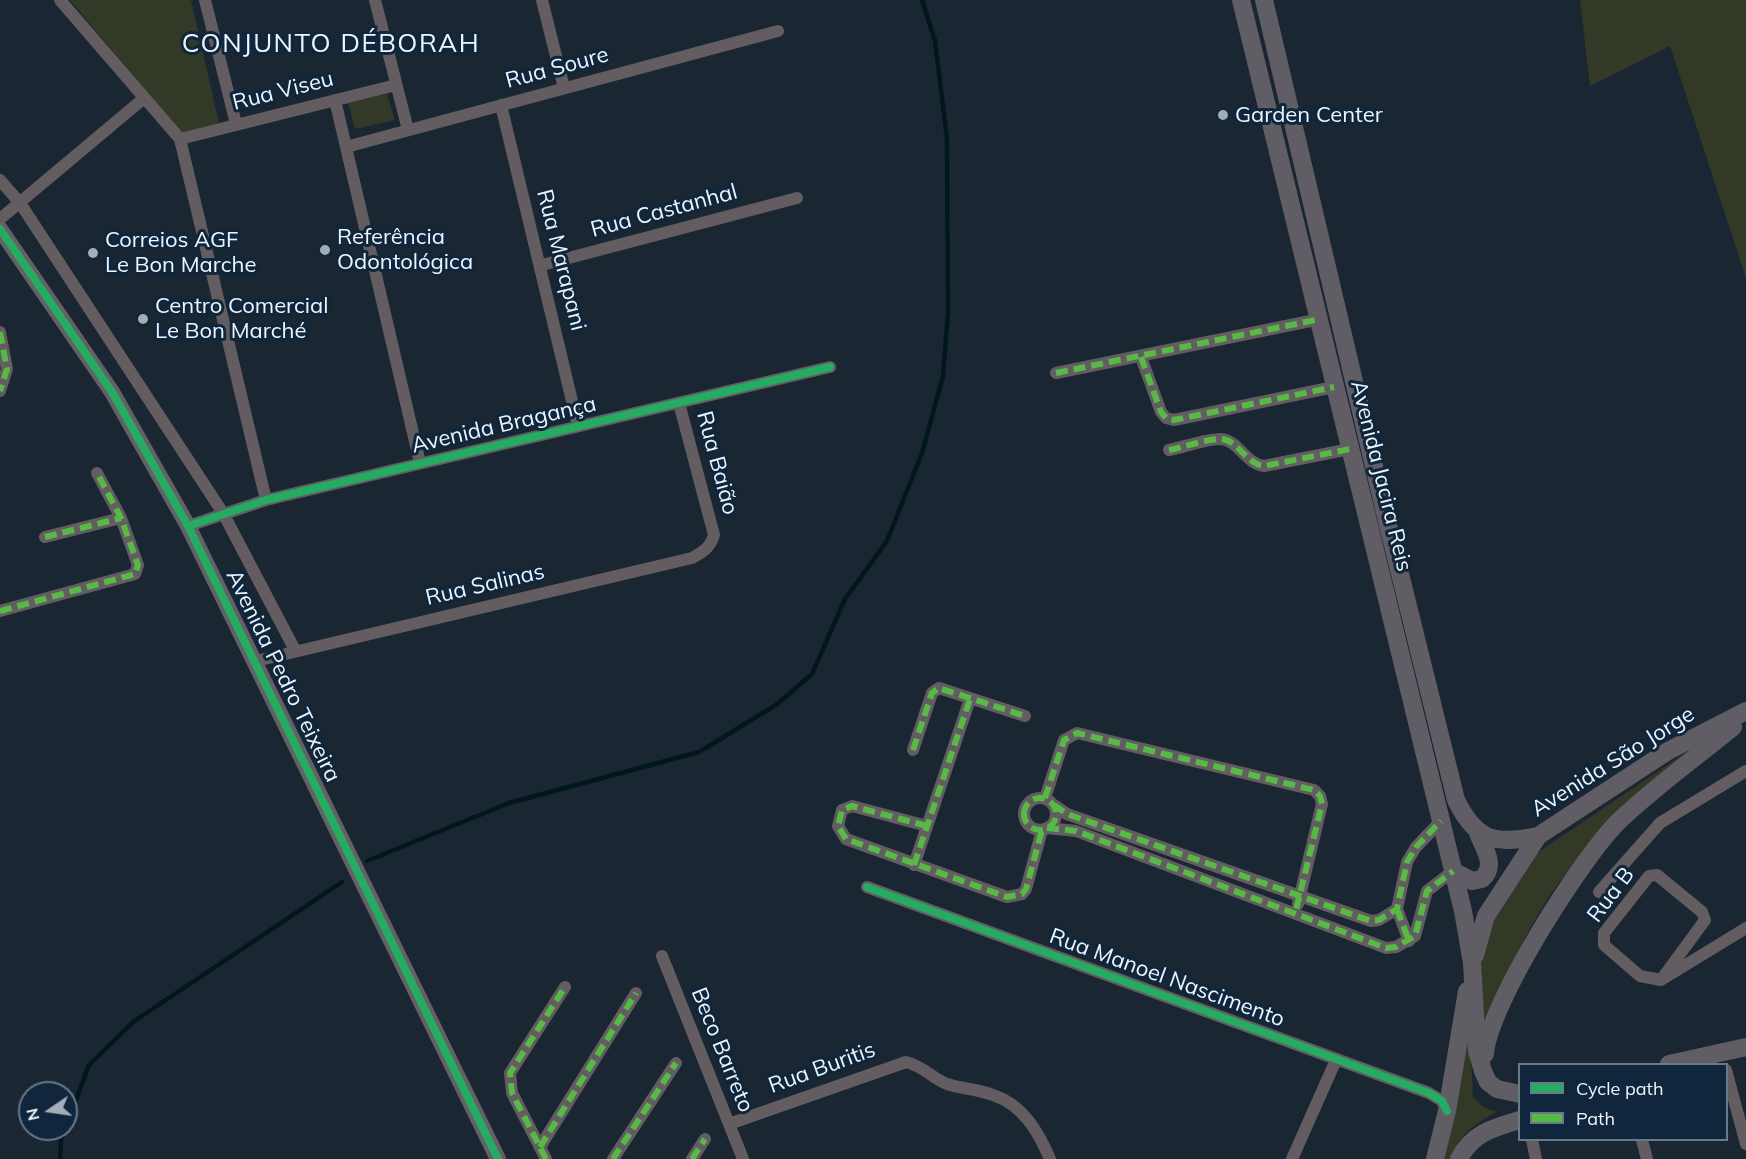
<!DOCTYPE html>
<meta charset="utf-8">
<style>
body{margin:0}
#map{position:relative;width:1746px;height:1159px;overflow:hidden;background:#1a2632;font-family:Mulish,sans-serif}
canvas{display:block}
.legend{position:absolute;left:1518px;top:1063px;width:210px;height:78px;box-sizing:border-box;background:#10263c;border:2px solid #68798a;margin:0;padding:8px 10px;list-style:none;font-size:18px;color:#edf6fe}
.legend li{display:flex;align-items:center;gap:12px;height:30px}
.legend b{width:30px;border:2px solid #68798a}
.north{position:absolute;left:18px;top:1081px;width:60px;height:60px;box-sizing:border-box;background:#10263c;border:2px solid #68798a;border-radius:50%;rotate:257deg;font-size:16px;font-weight:700;line-height:24px;text-align:center;color:#edf6fe}
.north::after{content:'';display:block;margin:auto;width:21px;height:27px;background:#a3adb7;clip-path:polygon(50% 0,100% 100%,50% 72%,0 100%)}
</style>
<div id="map">
<canvas width="1746" height="1159"></canvas>
<ul class="legend">
<li><b style="height:8px;background:#26ab63"></b>Cycle path</li>
<li><b style="height:8px;background:#58b947"></b>Path</li>
</ul>
<div class="north">N</div>
</div>
<script>
const ctx = document.querySelector('canvas').getContext('2d');
ctx.lineJoin = 'round';
function paint(path, color) { ctx.fillStyle = color; ctx.fill(path, 'evenodd'); }
function trace(path, color, width, dash) { ctx.strokeStyle = color; ctx.lineWidth = width; ctx.lineCap = dash ? 'butt' : 'round'; ctx.setLineDash(dash || []); ctx.stroke(path); }
function label(font, color, halo, rows, align = 'center') {
  ctx.font = font + ' Mulish,sans-serif'; ctx.lineWidth = 6; ctx.setLineDash([]); ctx.textBaseline = 'middle'; ctx.strokeStyle = halo; ctx.fillStyle = color; for (const [text, x, y, turn = 0] of rows) {
    ctx.save(); ctx.translate(x, y); ctx.rotate((+turn || 0) * Math.PI / 180); ctx.textAlign = isNaN(turn) ? turn : align; if (halo) ctx.strokeText(text, 0, 0); ctx.fillText(text, 0, 0); ctx.restore();
  }
}
paint(new Path2D(`
 M70,0H191L219,123L181,133Z
 M1580,0H1746V278L1670,46L1590,86Z
 M387,94L395,120L355,129L348,103Z
 M1694,747C1648,792 1582,847 1547,900C1519,944 1498,991 1482,1041L1479,971L1485,944L1494,920L1537,853Z
 M1469,1019L1473,1097L1483,1107L1497,1112C1476,1123 1457,1135 1452,1159H1441Z`), '#333927');
trace(new Path2D(`
 M367,861L509,803L699,752L776,705L812,674L845,599L887,541L922,453L943,376L948,313L947,139L935,41L922,0
 M66,1126L89,1065L133,1022L342,882
 M60,1159L61,1140L65,1129`), '#02161d', 4.5);
trace(new Path2D(`
 M60,0L180,139L266,500
 M205,0L236,124
 M375,0L408,130
 M542,0L564,88
 M335,100L420,463
 M501,105L578,426
 M180,139L396,85
 M346,147L778,31
 M0,180L20,203L223,513L295,650
 M0,219L143,99
 M542,265L797,198
 M0,332L7,369L0,391
 M1141,357L1161,412L1166,418L1174,420L1334,387
 M1056,373L1320,319
 M1169,450C1185,447 1205,439 1221,439C1238,440 1246,464 1264,466L1350,449
 M188,526L266,500L830,367
 M45,537L121,518
 M0,611L135,574L138,565L121,518L97,473
 M256,661L692,558C703,552 710,548 714,535L679,403
 M913,750L932,693L939,688L1025,716
 M1024 814a16 16 0 1 1 32 0a16 16 0 1 1-32 0Z
 M1045,798L1064,740L1077,733L1314,790L1320,796L1322,804L1298,904
 M1054,805L1067,814L1371,921L1379,920L1397,909L1407,862L1416,847L1441,821
 M927,826L852,806L842,810L838,826L846,839L1007,897L1022,894L1026,889L1042,830
 M1047,828L1076,831L1386,948L1396,947L1415,936L1427,891L1453,871
 M914,865L970,699
 M867,887L1429,1093L1442,1101L1447,1111
 M1599,892L1660,823L1746,771
 M1397,909L1409,941
 M662,956L743,1159
 M1661,980L1705,920L1702,912L1657,875L1649,876L1604,933V945L1640,976L1661,980L1746,928
 M1726,1070L1746,1144
 M729,1124L906,1062C923,1066 932,1078 947,1084C962,1089 978,1089 993,1095C1023,1105 1038,1131 1050,1159
 M1532,1140L1536,1159
 M1642,1140L1647,1159
 M540,1147L636,993
 M546,1159L512,1093L510,1073L565,987
 M613,1159L676,1063
 M692,1159L705,1139
 M1292,1159L1336,1060`), '#635d62', 12);
trace(new Path2D(`
 M0,229L112,392L188,526L498,1159`), '#655f66', 16);
trace(new Path2D(`
 M1241,0L1463,911L1472,963L1477,1051L1483,1071L1488,1082L1497,1089L1520,1094
 M1264,0L1386,517L1456,800C1476,841 1495,845 1538,836
 M1453,871L1472,881L1482,879C1497,865 1484,849 1478,833
 M1475,955L1486,916L1538,836L1668,751L1746,711
 M1485,1054C1488,1005 1583,855 1620,820C1655,787 1695,758 1733,727
 M1669,1064L1746,1047
 M1435,1159L1447,1111L1467,991
 M1459,1159C1472,1133 1493,1128 1520,1120`), '#615d65', 18);
trace(new Path2D(`
 M0,332L7,369L0,391
 M1141,357L1161,412L1166,418L1174,420L1334,387
 M1056,373L1320,319
 M1169,450C1185,447 1205,439 1221,439C1238,440 1246,464 1264,466L1350,449
 M45,537L121,518
 M0,611L135,574L138,565L121,518L97,473
 M913,750L932,693L939,688L1025,716
 M1024 814a16 16 0 1 1 32 0a16 16 0 1 1-32 0Z
 M1045,798L1064,740L1077,733L1314,790L1320,796L1322,804L1295,914
 M1054,805L1067,814L1371,921L1379,920L1397,909L1407,862L1416,847L1441,821
 M927,826L852,806L842,810L838,826L846,839L1007,897L1022,894L1026,889L1042,830
 M1047,828L1076,831L1386,948L1396,947L1415,936L1427,891L1453,871
 M914,865L970,699
 M1397,909L1409,941
 M540,1147L636,993
 M546,1159L512,1093L510,1073L565,987
 M613,1159L676,1063
 M692,1159L705,1139`), '#58b947', 6, [12, 6]);
trace(new Path2D(`
 M0,229L112,392L188,526L498,1159
 M188,526L266,500L830,367
 M867,887L1429,1093L1442,1101L1447,1111`), '#26ab63', 8);
for (const [x, y, r, color] of [
 [1223,115,6,"#a3adb7"],
 [325,250,6,"#a3adb7"],
 [93,253,6,"#a3adb7"],
 [143,319,6,"#a3adb7"]
]) { const dot = new Path2D(); dot.arc(x, y, r, 0, 2 * Math.PI); ctx.fillStyle = color; ctx.fill(dot); trace(dot, '#10263c', 2); }
label('22px', '#edf6fe', '#10263c', [
 ["Rua Soure",557,68,-15],
 ["Rua Viseu",283,91,-14],
 ["Rua Castanhal",664,211,-15],
 ["Rua Marapani",561,260,76],
 ["Avenida Bragança",504,425,-13],
 ["Rua Baião",717,463,75],
 ["Avenida Jacira Reis",1381,476,76],
 ["Rua Salinas",485,585,-13],
 ["Avenida Pedro Teixeira",283,676,64],
 ["Avenida São Jorge",1613,762,-32],
 ["Rua B",1611,895,-53],
 ["Rua Manoel Nascimento",1167,978,20],
 ["Beco Barreto",722,1050,68],
 ["Rua Buritis",822,1068,-20]
]);
label('22px', '#edf6fe', '#10263c', [
 ["Garden Center",1235,115],
 ["Referência",337,237],
 ["Odontológica",337,262],
 ["Correios AGF",105,240],
 ["Le Bon Marche",105,265],
 ["Centro Comercial",155,306],
 ["Le Bon Marché",155,331]
], 'left');
ctx.letterSpacing = '1.5px';
label('26px', '#edf6fe', '#10263c', [
 ["CONJUNTO DÉBORAH",331,44]
]);
ctx.letterSpacing = '0px';
</script>
